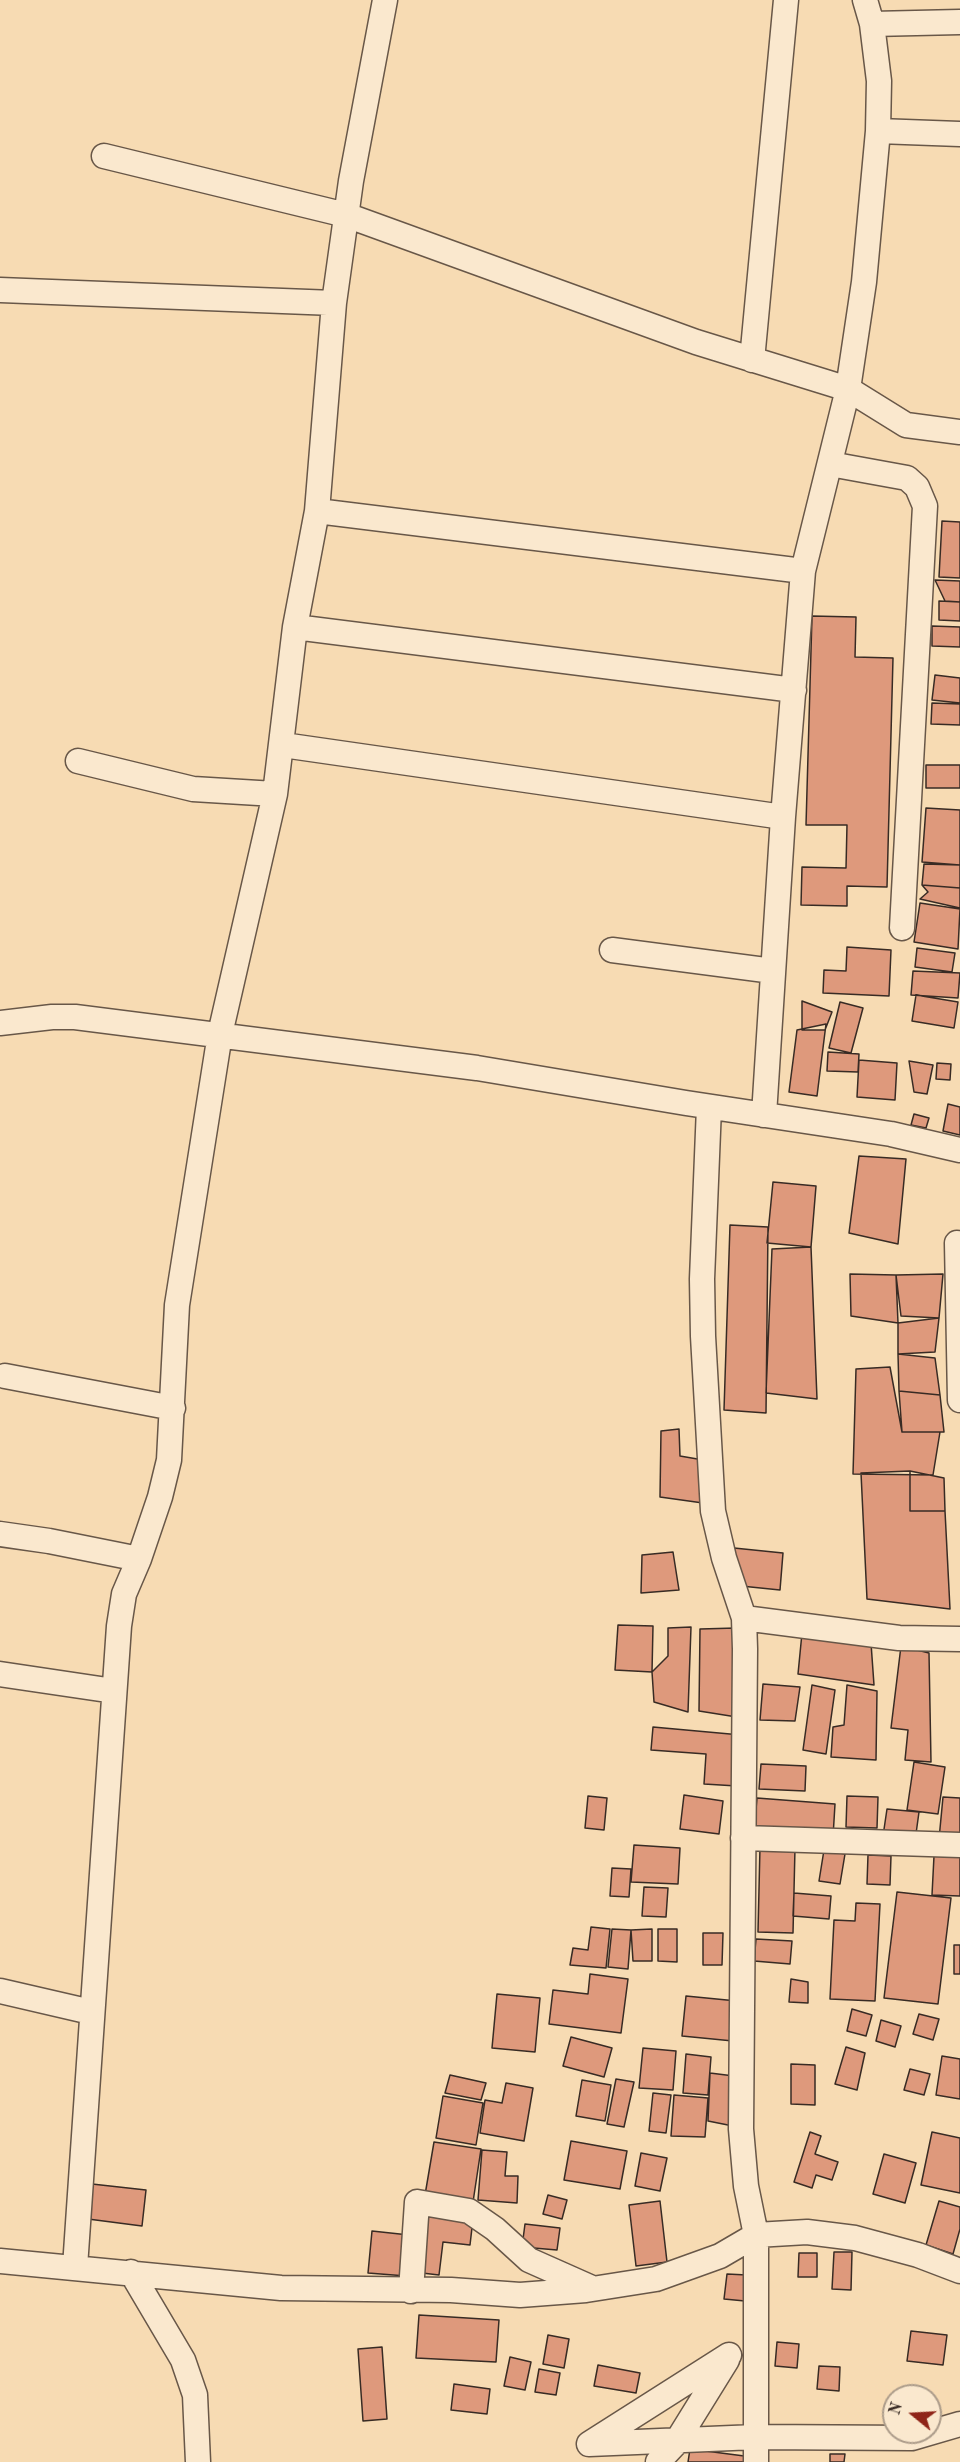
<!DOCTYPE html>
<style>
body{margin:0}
#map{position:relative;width:960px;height:2462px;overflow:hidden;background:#f7dbb3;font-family:"Old Standard TT",serif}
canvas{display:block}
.north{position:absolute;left:882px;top:2384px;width:60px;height:60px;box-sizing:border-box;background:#fae8ce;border:2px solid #ac9c8a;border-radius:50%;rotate:288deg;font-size:16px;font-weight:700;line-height:24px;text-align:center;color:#382b24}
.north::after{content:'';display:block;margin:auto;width:21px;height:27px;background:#8f2418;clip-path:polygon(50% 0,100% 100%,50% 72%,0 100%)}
</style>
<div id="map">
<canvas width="960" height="2462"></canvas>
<div class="north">N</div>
</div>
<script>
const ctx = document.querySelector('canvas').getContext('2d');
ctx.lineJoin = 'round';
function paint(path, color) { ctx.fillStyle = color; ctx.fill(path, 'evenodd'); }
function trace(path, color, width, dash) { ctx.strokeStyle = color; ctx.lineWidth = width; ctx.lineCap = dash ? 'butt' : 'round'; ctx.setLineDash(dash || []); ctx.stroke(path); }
const building = new Path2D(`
 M942,521L960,522V578L939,577Z
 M935,580L960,581V602L945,601Z
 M939,601L960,602V621L939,620Z
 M812,616L856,617L855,657L893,658L887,887L847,886V906L801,905L802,867L846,868L847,825H806Z
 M932,626L960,627V647L932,646Z
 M935,675L960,678V703L932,700Z
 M932,703L960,704V725L931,724Z
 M926,765H960V788H926Z
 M926,808L960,810V865L922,862Z
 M924,864L960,865V888L922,885Z
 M922,885L960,888V908L920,899L928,892Z
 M920,903L960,909L958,949L914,942Z
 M847,947L891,950L889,996L823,993L824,970L846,971Z
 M917,948L955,953L952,972L915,967Z
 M913,971L960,973L958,998L911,995Z
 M916,995L958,1002L954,1028L912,1021Z
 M802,1001L832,1012L825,1030H802Z
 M840,1002L863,1008L851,1053L829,1048Z
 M826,1024L817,1096L789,1092L797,1030Z
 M828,1052L859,1054L858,1072L827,1071Z
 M859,1060L897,1063L895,1100L857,1097Z
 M909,1061L933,1065L927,1094L914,1092Z
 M937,1063L951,1064L950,1080L936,1079Z
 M948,1104L960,1107V1135L943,1131Z
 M914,1114L929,1118L926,1128L911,1125Z
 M859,1156L906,1159L898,1244L849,1233Z
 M773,1182L816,1186L811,1247L767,1243Z
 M730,1225L768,1227L766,1413L724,1410Z
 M811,1247L817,1399L766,1393L772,1249Z
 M850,1274L896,1275L898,1323L851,1316Z
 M943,1274L939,1318L901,1316L896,1275Z
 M939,1318L935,1352L898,1354V1323Z
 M898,1354L935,1358L940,1395L899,1391Z
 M890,1367L902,1432H940L933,1475L853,1474L856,1369Z
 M899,1391L940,1395L944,1432H902Z
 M679,1429L680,1456L709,1461L703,1503L660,1497L661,1431Z
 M910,1471V1511H945L950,1609L867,1599L861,1473Z
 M910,1471L944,1478L945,1511H910Z
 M734,1548L783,1553L780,1590L741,1586Z
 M673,1552L679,1590L641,1593L642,1555Z
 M618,1625L653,1626L652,1672L615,1670Z
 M691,1627L688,1712L654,1702L652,1672L668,1656V1628Z
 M736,1628L743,1718L699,1711L700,1629Z
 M802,1633L871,1643L874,1685L798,1674Z
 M901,1646L929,1653L931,1762L905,1760L908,1730L891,1728Z
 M763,1684L800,1687L795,1721L760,1720Z
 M812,1685L835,1690L826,1754L803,1750Z
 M847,1685L877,1691L876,1760L831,1757L833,1727L844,1725Z
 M653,1727L741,1735L737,1786L704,1784L706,1754L651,1750Z
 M914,1762L945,1767L938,1814L907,1810Z
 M761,1764L806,1766L805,1791L759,1789Z
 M684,1795L723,1801L719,1834L680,1829Z
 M588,1796L607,1798L604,1830L585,1828Z
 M847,1796L878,1797L877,1828L846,1827Z
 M943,1797L960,1798V1841L939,1839Z
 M757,1798L835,1804L833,1837L754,1831Z
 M887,1809L919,1812L915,1841L883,1836Z
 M634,1845L680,1848L678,1884L631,1882Z
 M760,1847L795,1848L793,1933L758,1932Z
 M824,1850L845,1854L840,1884L819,1881Z
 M868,1855L891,1856L890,1885L867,1884Z
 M934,1856L960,1857V1896L932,1895Z
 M612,1868L631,1869L629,1897L610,1896Z
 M644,1887L668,1888L666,1917L642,1916Z
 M897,1892L951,1898L938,2004L884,1998Z
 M794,1893L831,1896L829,1919L793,1916Z
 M856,1903L880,1904L875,2001L830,1999L834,1920L855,1921Z
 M591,1927L610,1929L606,1968L570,1965L573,1948L588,1950Z
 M612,1929L631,1930L628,1969L608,1967Z
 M652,1929V1961H633L631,1930Z
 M658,1929H677V1962L658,1961Z
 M703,1933H723L722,1965H703Z
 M756,1939L792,1941L790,1964L754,1961Z
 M954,1945H960V1974H954Z
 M590,1974L628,1979L621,2033L549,2024L553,1990L588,1994Z
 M791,1979L808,1982V2003L789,2002Z
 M497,1994L540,1998L535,2052L492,2048Z
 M686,1996L737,2001L733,2041L682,2036Z
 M852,2009L872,2015L866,2036L847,2031Z
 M919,2014L939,2019L933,2040L913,2034Z
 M881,2020L901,2026L895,2047L876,2041Z
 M571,2037L612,2048L604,2077L563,2066Z
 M846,2047L865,2053L857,2090L835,2084Z
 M643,2048L676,2051L673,2090L639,2088Z
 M686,2054L711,2057L708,2095L683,2093Z
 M942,2056L960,2059V2099L936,2095Z
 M791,2064L815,2065V2105L791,2104Z
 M910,2069L930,2074L924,2095L904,2090Z
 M710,2073L734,2076L733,2126L708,2121Z
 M450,2075L486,2083L481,2100L445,2093Z
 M616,2079L634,2082L624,2127L607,2124Z
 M582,2080L611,2085L605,2121L576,2116Z
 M506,2083L533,2088L524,2141L480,2133L485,2100L502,2103Z
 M653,2093L671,2095L666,2133L649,2131Z
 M674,2095L708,2098L705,2137L671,2136Z
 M443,2096L483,2103L476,2145L436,2138Z
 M810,2132L821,2136L815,2154L838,2162L832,2180L816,2175L812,2188L794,2182Z
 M932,2132L960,2138V2193L921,2185Z
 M571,2141L627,2151L620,2189L564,2180Z
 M434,2142L481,2149L473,2202L425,2195Z
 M482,2150L507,2152L505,2176H518L517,2203L478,2200Z
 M641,2153L667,2158L660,2191L635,2186Z
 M884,2154L916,2163L905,2203L873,2194Z
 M92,2184L146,2190L142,2226L88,2219Z
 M548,2195L567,2200L562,2219L543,2214Z
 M660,2201L667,2262L636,2266L629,2205Z
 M939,2201L960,2207V2229L953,2254L926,2245Z
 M426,2216L473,2219L470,2245L443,2242L439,2275L422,2273Z
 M525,2224L560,2228L557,2250L522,2247Z
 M372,2231L409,2235L406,2276L368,2273Z
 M834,2252H852L851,2290L832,2289Z
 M799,2253H817V2277H798Z
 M727,2274L747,2275L745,2301L724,2299Z
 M419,2315L499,2320L496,2362L416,2358Z
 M911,2331L947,2335L943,2365L907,2361Z
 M548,2335L569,2339L564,2368L543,2364Z
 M777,2342L799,2344L797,2368L775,2366Z
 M382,2347L387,2419L363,2421L358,2349Z
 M510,2357L531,2362L525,2390L504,2386Z
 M598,2365L640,2373L636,2393L594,2386Z
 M819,2366L840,2367L839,2391L817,2389Z
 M539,2369L560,2373L556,2395L535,2392Z
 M454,2384L490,2389L487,2414L451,2410Z
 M690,2449L752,2457L751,2462H688Z
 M830,2454H845L844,2462H830Z`);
paint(building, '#de997c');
trace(building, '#382b24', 1.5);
const minor = new Path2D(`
 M872,24L960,22
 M878,131L960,134
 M104,156L346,215L696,342L848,389L906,425L960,432
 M0,290L334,303
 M752,360L786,0
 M830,464L907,478L917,487L925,506L902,928
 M317,511L803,571
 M295,627L794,690
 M283,745L783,817
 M78,761L193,789L275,794
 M612,950L773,971
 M0,1023L52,1017H75L477,1068L686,1103L891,1134L960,1150
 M709,1107L702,1279L703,1336L713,1511L724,1558L744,1618L745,1649L741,2129L746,2186L756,2235V2462
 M764,1115L783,817L803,571L848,389L864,282L878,131L879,81L872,24L865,0
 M957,1243L960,1400
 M5,1376L173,1408
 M0,1534L49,1541L139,1559
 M744,1618L899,1638L960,1639
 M0,1674L114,1691
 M743,1838L960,1845
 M0,1991L91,2012
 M0,2261L281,2288L451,2290L520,2295L586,2290L656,2279L720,2256L756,2235L807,2232L855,2238L918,2255L960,2271
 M75,2267L119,1626L124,1594L139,1559L160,1497L169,1460L177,1305L220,1034L275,794L295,627L317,511L334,303L351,181L385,0
 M131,2272L183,2360L195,2395L198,2462
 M411,2291L417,2202L469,2211L495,2229L529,2260L592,2288
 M729,2355L589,2444L756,2437L912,2438L960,2424
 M658,2462L675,2444L727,2360`);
trace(minor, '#685748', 27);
trace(minor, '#fae8ce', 24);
</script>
